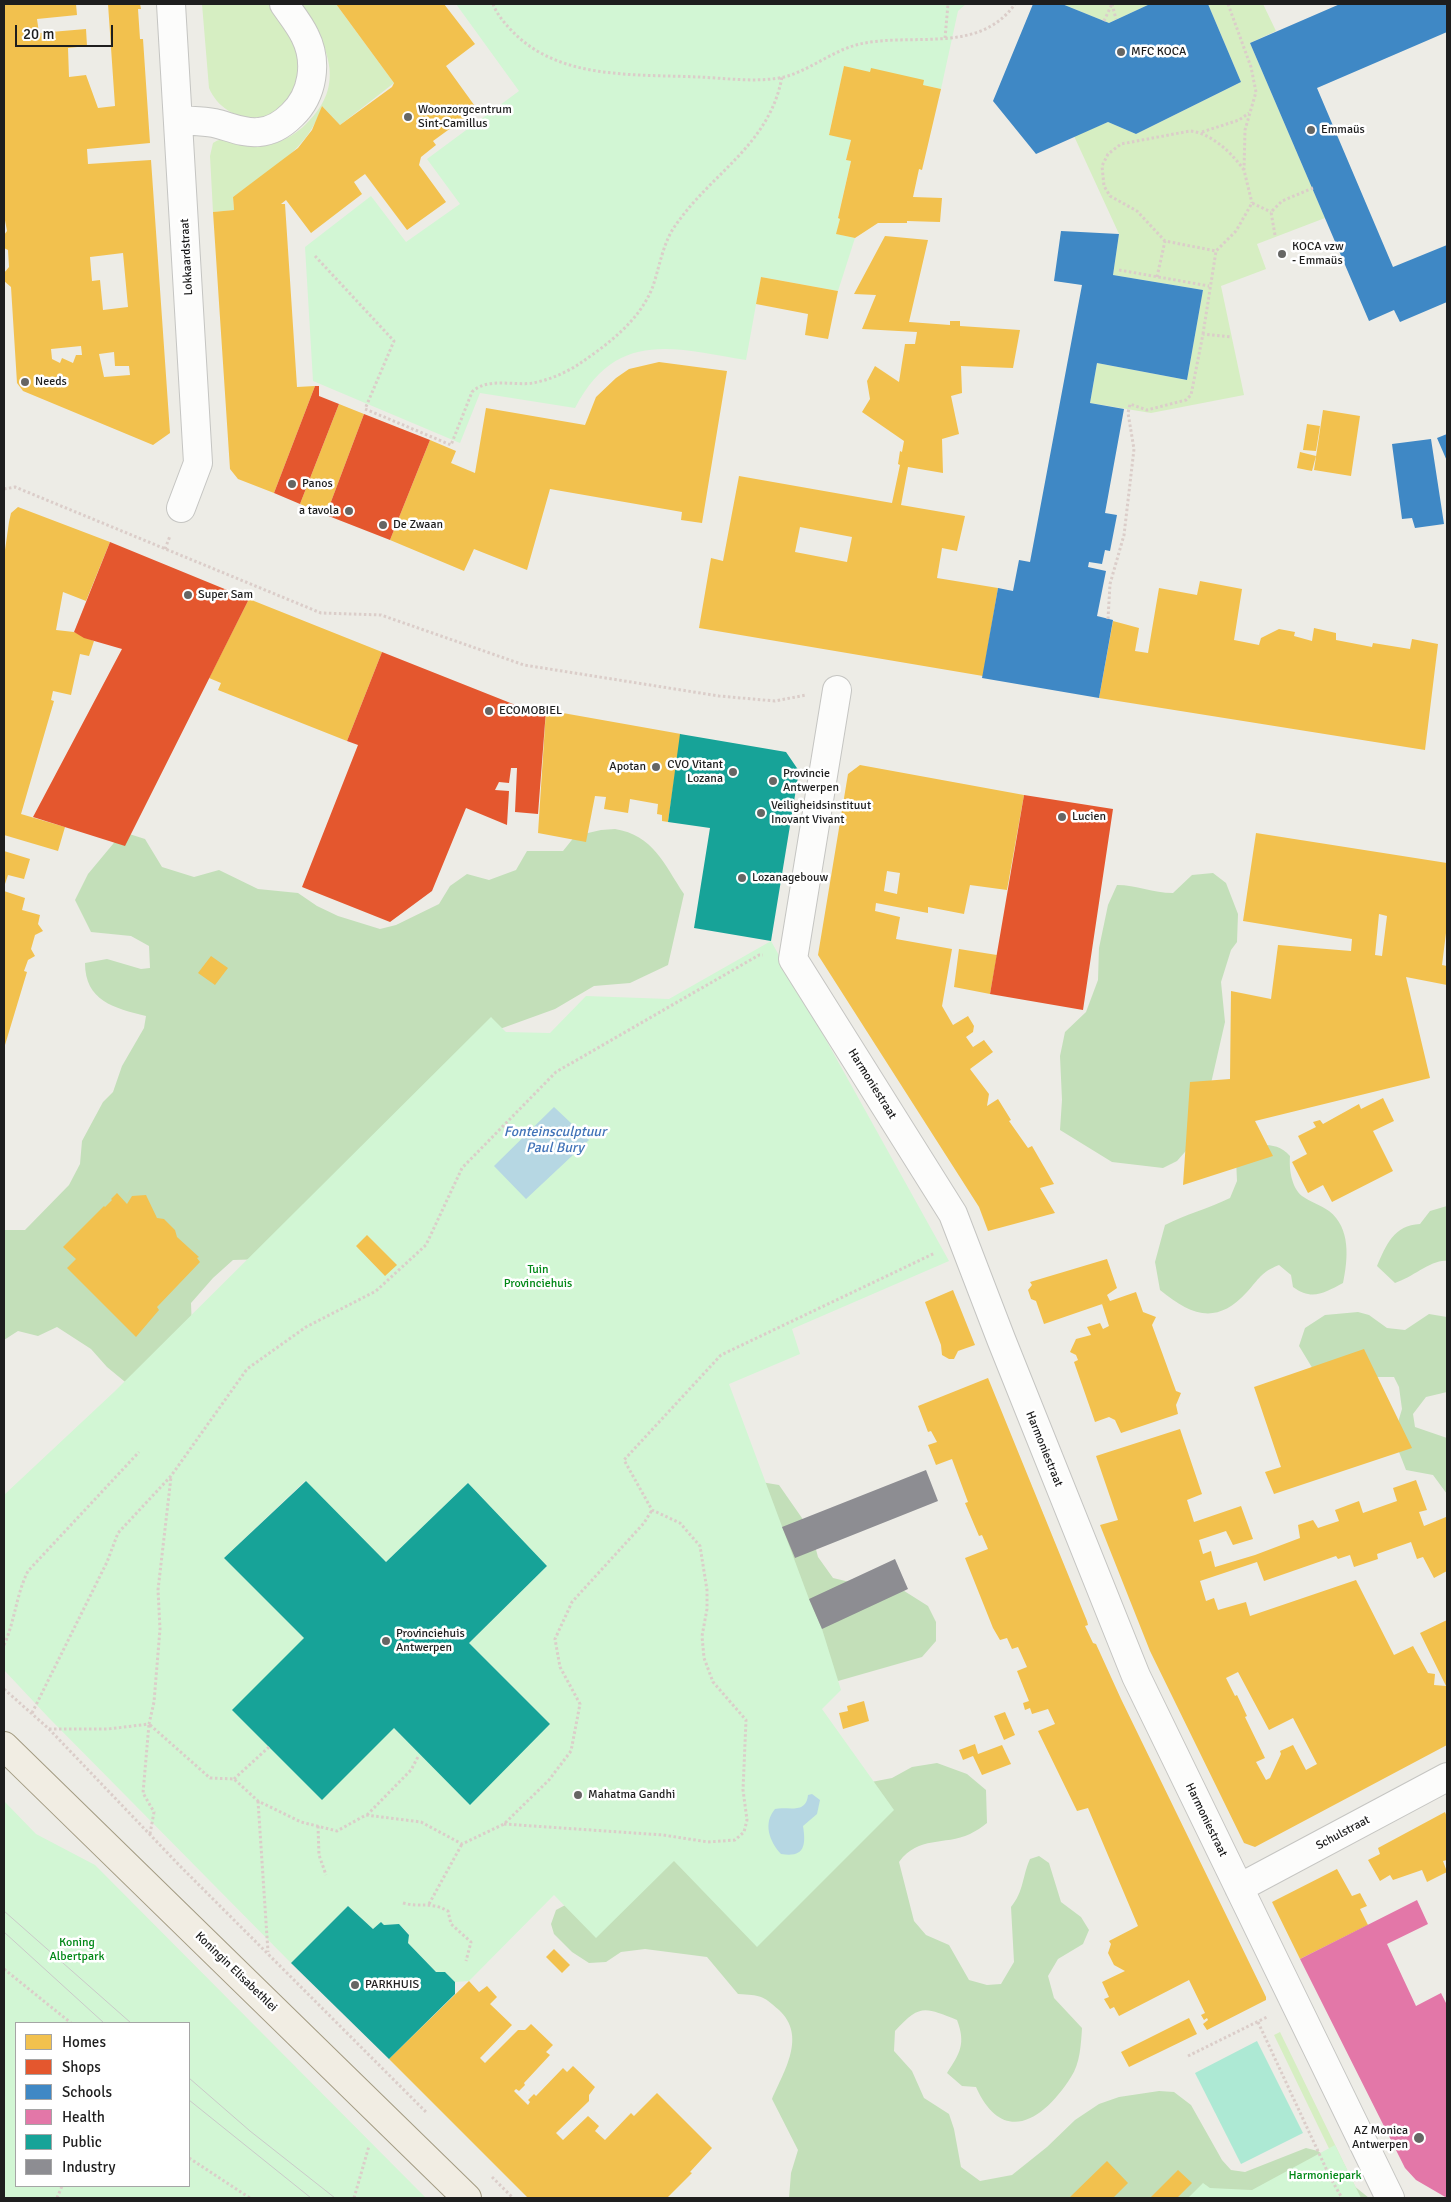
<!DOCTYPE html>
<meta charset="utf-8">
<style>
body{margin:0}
#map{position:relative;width:1451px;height:2202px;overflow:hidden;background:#edece6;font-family:Signika,sans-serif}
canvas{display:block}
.frame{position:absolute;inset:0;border:5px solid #1e1e1e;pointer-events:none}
.legend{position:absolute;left:15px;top:2022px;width:175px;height:165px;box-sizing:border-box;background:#fff;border:1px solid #a5a5a5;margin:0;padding:6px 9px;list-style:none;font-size:15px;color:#1e1e1e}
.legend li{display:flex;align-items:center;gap:10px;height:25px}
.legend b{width:25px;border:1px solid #a5a5a5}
.scale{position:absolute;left:15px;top:25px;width:98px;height:22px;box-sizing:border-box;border:2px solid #1e1e1e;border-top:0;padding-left:6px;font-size:15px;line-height:18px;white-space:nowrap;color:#1e1e1e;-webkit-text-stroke:4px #fff;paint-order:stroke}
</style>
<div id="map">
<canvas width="1451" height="2202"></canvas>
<div class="frame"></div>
<ul class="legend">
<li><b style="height:14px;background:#f2c14e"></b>Homes</li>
<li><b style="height:14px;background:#e4572e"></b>Shops</li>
<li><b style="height:14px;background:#3f88c5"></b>Schools</li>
<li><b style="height:14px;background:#e377a8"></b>Health</li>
<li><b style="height:14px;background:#17a398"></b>Public</li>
<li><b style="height:14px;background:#8d8d92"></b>Industry</li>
</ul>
<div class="scale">20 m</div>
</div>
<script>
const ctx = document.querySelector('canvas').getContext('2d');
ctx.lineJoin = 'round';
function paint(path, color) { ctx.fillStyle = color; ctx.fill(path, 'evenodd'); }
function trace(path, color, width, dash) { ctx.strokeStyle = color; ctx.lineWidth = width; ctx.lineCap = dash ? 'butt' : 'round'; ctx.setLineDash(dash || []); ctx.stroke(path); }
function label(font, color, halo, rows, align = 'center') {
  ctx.font = font + ' Signika,sans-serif'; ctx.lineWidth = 5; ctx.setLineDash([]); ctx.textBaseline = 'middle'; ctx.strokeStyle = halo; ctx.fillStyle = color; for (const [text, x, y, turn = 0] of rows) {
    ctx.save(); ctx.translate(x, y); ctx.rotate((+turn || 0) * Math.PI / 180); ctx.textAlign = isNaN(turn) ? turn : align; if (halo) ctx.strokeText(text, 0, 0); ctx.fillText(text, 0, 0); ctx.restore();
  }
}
paint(new Path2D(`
 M202,4H270C282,22 303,45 302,68C302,73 299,78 297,83C295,88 294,96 290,100C267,129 223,121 209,88Z
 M301,4H336L394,83L340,125L322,106C309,150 268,171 233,197L234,210L213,212L210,156L213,143C230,132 250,145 269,144C282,143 297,133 306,124C348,84 327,45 301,4Z
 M1062,4H1150L1109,23Z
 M1208,4H1263L1276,31L1250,43L1325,218L1257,244L1266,269L1221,286L1244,395L1151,413L1090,403L1097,363L1187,380L1203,290L1113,275L1119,234L1074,136L1108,122L1136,134L1241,82Z
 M1280,2032L1361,2198H1353L1274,2035Z`), '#d6eec2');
paint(new Path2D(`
 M615,829C653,835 664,864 684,894L668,965L630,983L594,986L555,1009L486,1034L265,1259L233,1260L213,1278L191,1303L192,1330L130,1386L107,1367L91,1349L57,1327L38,1336L18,1331L4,1340V1230H25L69,1185L80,1164L82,1141L103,1102L113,1092L122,1066L144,1028L146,1016C114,1008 85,1001 85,963L107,959L141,969L150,968L149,946L131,936L91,932L75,900L88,874L123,832L145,839L162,867L194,877L219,870L258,889L298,893L317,906L338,916L380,929L396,925L439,904L450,886L467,874L489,880L516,870L527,851H563L575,836L601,830Z
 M1213,873L1226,883L1238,914L1237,942L1231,950L1221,982L1225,1022L1199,1136L1177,1161L1163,1168L1112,1162L1060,1130L1062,1100L1060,1056L1065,1032L1086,1012L1098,980L1099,948L1108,905L1117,885C1136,885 1153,893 1173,893L1192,875Z
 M1251,1145C1267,1145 1279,1143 1290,1156C1289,1168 1291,1187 1302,1196C1310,1202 1321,1205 1329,1211C1351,1228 1348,1259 1343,1283C1324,1293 1312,1301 1293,1287L1291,1275L1279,1265C1261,1272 1259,1279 1247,1292C1216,1326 1191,1315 1160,1290L1155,1262L1165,1225C1186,1214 1208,1209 1230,1198L1237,1181L1236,1159Z
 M1447,1206V1261C1432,1259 1412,1278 1395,1283L1377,1266C1386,1245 1394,1225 1420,1224L1430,1211Z
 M1358,1312L1369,1315L1387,1328L1405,1330L1429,1314L1447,1317V1392L1426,1397L1413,1414L1415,1427L1447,1438V1494L1433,1475L1406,1470L1399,1452L1396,1429L1402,1409L1399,1387L1394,1377H1364L1322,1384L1299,1346L1305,1328L1325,1315Z
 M749,1480L779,1485L811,1531L818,1557L833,1578L858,1584L890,1582L928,1606L936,1622V1641L922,1657L831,1683L811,1727L861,1784L892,1778L912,1767L937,1763L967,1774L986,1790L987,1823C982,1827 976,1831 970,1834C944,1846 919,1835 899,1862L914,1921L926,1935L949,1945L969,1980L987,1985L1001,1984L1014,1962L1011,1907C1024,1891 1022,1877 1030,1859L1039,1856L1049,1863L1061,1902L1081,1917L1089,1930L1083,1944L1058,1959L1048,1976L1054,1998L1082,2028C1081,2044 1080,2064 1071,2077C1044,2120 1003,2147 976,2087L962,2086L947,2073C960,2053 966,2044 957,2020C924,2007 920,2004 895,2031L894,2051L912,2071L924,2098L949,2114L954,2129L961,2167L980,2181L1012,2175L1047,2147L1075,2120L1099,2104L1119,2097L1159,2091L1174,2092L1191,2105L1222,2160L1231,2170L1245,2172L1306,2148L1318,2151L1331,2161L1348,2181L1369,2198H789L791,2173L798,2150L772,2099C784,2071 807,2036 779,2010C761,1994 761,1996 738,1994L707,1957L645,1949L621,1952L606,1962L589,1963L572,1952L554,1934L551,1924L556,1910L571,1902Z`), '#c3dfb9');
paint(new Path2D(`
 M456,4H966L958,11L941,89L844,67L829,134L851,140L846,160L851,161L838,217L840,219L837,234L855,238L838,291L761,277L746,360C674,348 616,329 575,408L480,393L460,443L313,381L305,247L371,196L406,242L460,204L427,159L519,91Z
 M771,941L949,1261L792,1329L800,1354L729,1384L809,1599L822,1629L841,1690L822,1709L894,1810L757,1947L674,1861L596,1938L554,1895L469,1981L455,1982L445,1972H436L408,1943L409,1934L399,1924L384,1925L381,1922L373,1929L348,1906L291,1963L48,1717L4,1670V1495L114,1392L491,1017L506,1032L550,1033L586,996L669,999ZM305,1481L386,1562L468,1483L547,1566L469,1643L550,1724L470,1804L224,1558Z
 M4,1801L36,1834L95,1865L426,2198H4ZM16,2023H189V2186H16Z
 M1335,2145L1361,2198H1188L1203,2183L1210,2188L1252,2190Z`), '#d2f6d4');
paint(new Path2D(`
 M1257,2041L1303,2133L1241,2164L1195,2073Z`), '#ade9d4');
paint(new Path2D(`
 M554,1107L589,1140L526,1199L494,1166Z
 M812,1794L820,1800L817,1814L803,1826C806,1845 805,1858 781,1854C769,1841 763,1823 775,1809C787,1806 806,1815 808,1795Z`), '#b6d7e3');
paint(new Path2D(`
 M4,4H76L77,15L37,19L39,33L86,29L87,46L68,48L69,77L86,75L98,108L115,106L108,4H140L141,9H138L140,39H143L150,143L87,149L88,164L151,160L170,433L153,445L23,391L17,383L11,287L4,281V273L9,267L8,250L4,248V235L7,231L4,215ZM123,253L128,307L103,310L100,280L92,281L90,257ZM81,346L82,355H76L73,363L62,358L60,363L52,359L51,349ZM114,352L115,366H129L130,375L104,377L99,354Z
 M336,4H444L475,44L446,66L477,109L433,141L436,145L421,157L419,165L446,202L407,230L365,174L354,182L362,194L311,233L286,200L281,204H285L297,387L315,386L274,493L238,479L230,469L213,212L234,210L233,197L298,148L312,130L322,106L340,125L392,87L394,83Z
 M844,66L870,72L871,68L924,80L923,85L941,89L922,170L919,169L913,197L942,198L940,222L907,221V223H878L855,238L836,234L840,219L838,218L851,161L846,160L851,140L829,135Z
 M885,236L928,240L909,322L950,325V321H960V326L1020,330L1013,368L961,366L962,393L951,396L959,434L942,439L943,473L908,467L901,505L965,516L957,551L942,548L937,578L998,588L983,676L699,628L711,558L723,561L739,476L892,503L900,465L898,464L900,451L902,452L904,441L862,412L870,399L867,381L875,366L899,382L905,344H915L917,332L862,329L876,295L854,294ZM800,527L852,537L847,562L795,552Z
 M761,277L838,291L828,339L805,335L808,314L756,304Z
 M659,362L727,371L702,523L681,520L682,512L550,489L527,570L474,549L464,571L390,540L430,440L456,451L451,463L475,473L486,408L585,425L596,397L616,378L629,369Z
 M339,404L364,414L326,515L300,504Z
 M1323,410L1360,416L1351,476L1314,470Z
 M1307,424L1320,426L1316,451L1303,450Z
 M1300,452L1316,456L1312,471L1297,468Z
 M18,507L110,542L86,601L63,592L56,630L74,632L94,641L89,656L80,654L71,695L53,691L51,700L54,701L21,814L65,827L58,851L4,835V557L9,522L11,513Z
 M1200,581L1242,589L1234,640L1259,645L1261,638L1279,629L1295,632L1294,636L1312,641L1314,628L1336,633V640L1372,647L1373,643L1410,649L1412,639L1438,644L1425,750L1099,698L1113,621L1139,628L1135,651L1148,653L1159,588L1197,595Z
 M249,599L382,652L347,741L218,690L221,683L209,678Z
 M546,710L681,734L668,822L662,821V815L657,814L658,804L630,799L628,813L604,809L606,797L595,796L586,842L538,833Z
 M860,765L1024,795L1007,890L970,885L964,914L928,907V913L876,903L875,911L900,917L896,939L952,949L942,1006L953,1025L968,1016L974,1026L973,1032L966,1037L973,1047L984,1040L993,1052L970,1069L989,1094L987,1106L998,1099L1011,1120L1009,1121L1028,1148L1032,1146L1054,1184L1040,1188L1055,1213L988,1231L979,1207L818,955L848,774ZM887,871L900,873L897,894L884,891Z
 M1256,833L1447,863V925L1442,965L1447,966V985L1406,977L1430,1078L1255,1121L1273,1156L1183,1185L1190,1082L1230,1079L1231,991L1271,999L1278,945L1351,951L1352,939L1243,921ZM1379,914L1387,916L1382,956L1375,955Z
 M4,851L30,859L24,879L8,875L4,887Z
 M4,891L25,898L22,910L40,915L38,924L43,931L35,935L31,949L35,956L28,960L24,971L27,972L5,1045Z
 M959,949L997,955L990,994L954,987Z
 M211,956L228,968L215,985L198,973Z
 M1383,1098L1394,1121L1373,1131L1393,1171L1332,1202L1323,1185L1308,1193L1292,1162L1307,1154L1298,1136L1316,1127L1313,1122L1320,1120L1323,1124L1359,1104L1361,1109Z
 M117,1193L127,1204L132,1196L146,1195L157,1218L164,1219L175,1230L177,1237L199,1257L197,1258L200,1262L157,1307L159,1310L136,1337L67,1268L76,1259L63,1247L104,1206L105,1207L112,1200L111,1199Z
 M367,1235L397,1265L385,1276L356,1246Z
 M1107,1259L1117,1288L1107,1295L1110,1301L1136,1292L1143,1312L1156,1317L1152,1325L1176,1391L1181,1393L1176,1405L1178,1414L1121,1433L1115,1420L1109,1417L1095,1422L1074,1362L1078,1360L1076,1355L1070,1352L1076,1339L1091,1335L1087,1327L1100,1323L1103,1329L1109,1326L1102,1304L1108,1302L1044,1324L1036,1301L1031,1299L1028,1290L1032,1285L1030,1282Z
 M953,1290L975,1345L958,1351L954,1359H949L942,1355L941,1345L925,1302Z
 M1364,1349L1412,1448L1274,1494L1265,1472L1281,1467L1254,1387Z
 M988,1378L1087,1621L1088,1625L1085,1626L1093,1643L1096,1644L1121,1699L1266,1997V2000L1207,2030L1203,2024L1208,2020L1207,2018L1204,2020L1201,2015L1205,2013L1189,1980L1119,2016L1114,2007L1110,2009L1104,1999L1109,1997L1102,1982L1125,1971L1114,1965L1108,1953L1111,1944L1109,1941L1138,1926L1088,1808L1077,1811L1038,1731L1055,1724L1048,1709L1032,1714L1030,1708L1025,1710L1023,1703L1029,1701L1017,1671L1027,1667L1018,1647L1012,1649L1007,1638L1000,1640L993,1628L965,1558L988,1549L982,1535L979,1536L965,1503L968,1502L952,1459L936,1465L928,1445L937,1442L931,1431L928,1432L918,1406Z
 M1180,1429L1202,1494L1187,1500L1194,1522L1241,1506L1253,1539L1233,1545L1226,1531L1199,1540L1203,1554L1211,1551L1215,1567L1255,1555L1300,1538L1298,1525L1313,1520L1318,1528L1339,1521L1335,1510L1359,1501L1363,1513L1397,1501L1393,1488L1416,1480L1427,1510L1419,1512L1424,1526L1446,1517L1447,1519V1571L1434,1578L1423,1557L1417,1559L1411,1542L1377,1554L1378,1559L1354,1567L1350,1555L1338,1559L1336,1556L1264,1581L1257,1562L1200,1581L1206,1601L1214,1598L1218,1610L1246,1602L1250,1616L1356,1580L1394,1655L1413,1646L1428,1673L1435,1674L1434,1685L1446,1686L1420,1633L1447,1620V1745L1255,1847L1244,1843L1150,1651L1100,1525L1118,1520L1096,1456ZM1238,1672L1269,1730L1293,1718L1317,1764L1306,1770L1293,1745L1280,1751L1281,1754L1270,1778L1266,1780L1256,1762L1265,1758L1245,1717L1247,1716L1237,1695L1235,1696L1226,1678Z
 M864,1701L869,1721L843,1729L839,1713L848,1711L847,1706Z
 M1005,1712L1015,1735L1004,1740L994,1716Z
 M975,1744L978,1754L1002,1745L1011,1764L982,1775L973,1756L963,1760L959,1750Z
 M1445,1812L1447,1817V1860L1443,1861L1447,1872L1427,1882L1422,1870L1393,1880L1390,1875L1380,1881L1368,1860L1380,1854L1378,1848Z
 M1337,1869L1352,1896L1360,1893L1367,1906L1360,1909L1368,1925L1300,1959L1272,1902Z
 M554,1949L570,1965L562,1973L546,1957Z
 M469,1981L479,1992L487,1986L497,1997L490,2004L512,2025L480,2058L485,2063L518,2030H525L531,2024L553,2045L546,2052L550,2055L524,2083L525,2085L519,2091L516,2089L514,2091L528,2105L530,2102L528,2100L534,2094L536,2096L563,2068L567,2072L573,2066L595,2087L589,2095V2101L556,2133L563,2140L588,2116L599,2126L595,2131L605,2140L631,2113L634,2116L657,2093L712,2148L690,2172L692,2173L667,2198H528L389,2059Z
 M1189,2018L1197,2034L1129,2067L1121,2052Z
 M1107,2161L1128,2183L1113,2198H1069Z
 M1178,2170L1192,2183L1177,2198H1150Z`), '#f2c14e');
paint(new Path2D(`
 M315,386H319V396L339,404L300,504L274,493Z
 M364,414L430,440L390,540L326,515Z
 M110,542L249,599L125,846L33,817L122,649L84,638L74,632Z
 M382,652L513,704L546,710L538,814L515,812L517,768H511L509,783L499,782L495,790L509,791L507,825L466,808L432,891L390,922L302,887L358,745L347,741Z
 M1024,795L1113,809L1083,1010L990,994Z`), '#e4572e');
paint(new Path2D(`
 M1033,4H1062L1109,23L1150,4H1208L1241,82L1136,134L1108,122L1036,154L993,101Z
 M1340,4H1447V32L1317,88L1393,267L1447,245V302L1400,322L1394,310L1369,321L1250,43Z
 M1061,231L1119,234L1113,275L1203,290L1187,380L1097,363L1090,403L1124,409L1105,513L1117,515L1110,551L1105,550L1102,564L1089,562L1088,567L1106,571L1097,616L1113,620L1099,698L982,678L998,588L1013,591L1019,560L1030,562L1082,285L1054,281Z
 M1447,434V461L1437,438Z
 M1431,439L1444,524L1415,528L1412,518L1402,519L1392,444Z`), '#3f88c5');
paint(new Path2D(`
 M1417,1900L1428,1924L1387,1944L1416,2006L1441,1993L1447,2005V2198L1416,2180L1405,2168L1300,1959Z`), '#e377a8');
paint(new Path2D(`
 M680,734L786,752L799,771L771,941L694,928L710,828L668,822Z
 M306,1481L386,1562L468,1483L547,1566L469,1643L550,1724L470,1805L394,1728L322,1800L232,1710L304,1638L224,1558Z
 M348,1906L373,1929L381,1922L384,1925L399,1924L409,1935L408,1943L436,1972H445L455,1982V1994L389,2059L291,1963Z`), '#17a398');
paint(new Path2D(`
 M926,1470L938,1501L795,1558L782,1527Z
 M895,1559L908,1589L822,1629L809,1599Z`), '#8d8d92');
const minor = new Path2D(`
 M171,4L198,463L181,508
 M179,120C191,121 203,121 214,123C228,126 244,134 259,132C272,131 284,123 292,115C313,95 318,62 305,36C300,25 291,14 284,4
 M837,690L793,959L953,1214L1001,1339L1136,1676L1390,2198
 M1239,1888L1447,1777`);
const major = new Path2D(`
 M4,1746L467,2198`);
trace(minor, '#c5c5c2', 30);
trace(major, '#a39b82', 30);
trace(new Path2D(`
 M493,4C497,15 507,26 515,34C562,80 636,74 698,77C725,78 757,83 784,77C811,70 833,50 860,44C912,32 979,55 1015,4
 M1112,4L1116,19
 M1228,4L1251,67L1256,92L1245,130L1244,170L1252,203
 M1104,21L1112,4
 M945,38L948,4
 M1202,132L1239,120L1249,113
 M1244,170C1232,153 1211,133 1190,131L1121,144L1108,154L1102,166L1104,186L1110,196L1137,211L1165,241L1216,251L1236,231L1252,203L1271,212
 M1275,235L1271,212L1282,201L1313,188
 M315,256L394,341L365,409L451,445L472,392C487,377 514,386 533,383C548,380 563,374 576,366C606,346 640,321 653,286C660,265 663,243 675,226C712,172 769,146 782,77
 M1119,270L1209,286
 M1157,277L1165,241
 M1203,334L1216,251
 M4,489L15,487L321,613L381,615L524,665L719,696L775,701L806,695
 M165,549L170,536
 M1108,619L1110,584L1124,535L1134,449L1128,413L1130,404L1147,410L1186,400L1191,395L1203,334L1232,337
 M4,1645C15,1621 16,1595 28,1571L139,1452
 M4,1689L49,1729L179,1865L427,2113
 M32,1713L107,1562L118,1533L171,1476L247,1369L306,1327L376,1291L426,1245L462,1168L556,1072L759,955H763
 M49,1729H108L149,1724L154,1702L160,1629L158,1590L171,1477
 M234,1779L269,1747
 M258,1801L268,1952
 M367,1815L411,1770L419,1755
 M504,1824L663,1835L708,1842L735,1840L744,1832L747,1820L743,1790L746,1720L713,1682L704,1658L702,1636L707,1609V1590L700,1546L680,1523L652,1510L624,1460L721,1355L935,1253
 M318,1826L319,1855L326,1875
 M150,1834L154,1812L143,1793L149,1724L210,1778L234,1779L258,1801L301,1822L337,1831L366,1815L421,1822L462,1844L504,1824L549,1780L571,1751L580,1704L560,1667L555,1639L572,1602L644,1523L652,1510
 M403,1903C421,1908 430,1901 448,1911L451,1924L471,1942L466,1961
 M429,1904L462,1844
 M4,1969L71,2023
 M1258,2022L1330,2177L1342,2198
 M1188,2056L1267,2017
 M189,2158L250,2198
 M492,2177L513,2198
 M57,2198L62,2186
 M354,2198L369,2146`), '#dbcdc9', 3, [2.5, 2.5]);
trace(minor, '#fcfcfb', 28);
trace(major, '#f1ede3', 28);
trace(new Path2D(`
 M4,1911L131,2023
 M4,1932L104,2023
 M189,2078L250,2131L335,2198
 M189,2100L311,2198`), '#cacac9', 1);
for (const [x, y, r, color] of [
 [1121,52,5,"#666664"],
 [408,117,5,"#666664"],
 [1311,130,5,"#666664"],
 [1282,254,5,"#666664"],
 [25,382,5,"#666664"],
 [292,484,5,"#666664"],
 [349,511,5,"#666664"],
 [383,525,5,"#666664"],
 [188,595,5,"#666664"],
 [489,711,5,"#666664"],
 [656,767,5,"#666664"],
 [733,772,5,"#666664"],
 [773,781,5,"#666664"],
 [761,813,5,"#666664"],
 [1062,817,5,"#666664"],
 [742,878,5,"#666664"],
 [386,1641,5,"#666664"],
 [578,1795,5,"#666664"],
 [355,1985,5,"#666664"],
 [1419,2138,6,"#666664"]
]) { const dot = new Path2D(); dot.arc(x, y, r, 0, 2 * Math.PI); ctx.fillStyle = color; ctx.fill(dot); trace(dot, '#fff', 2); }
label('12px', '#1e1e1e', '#fff', [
 ["MFC KOCA",1131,52],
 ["Woonzorgcentrum",418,110],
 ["Sint-Camillus",418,124],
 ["Emmaüs",1321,130],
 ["KOCA vzw",1292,247],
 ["- Emmaüs",1292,261],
 ["Needs",35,382],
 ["Panos",302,484],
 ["a tavola",339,511,"right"],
 ["De Zwaan",393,525],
 ["Super Sam",198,595],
 ["ECOMOBIEL",499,711],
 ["CVO Vitant",723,765,"right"],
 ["Lozana",723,779,"right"],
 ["Apotan",646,767,"right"],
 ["Provincie",783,774],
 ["Antwerpen",783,788],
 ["Veiligheidsinstituut",771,806],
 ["Inovant Vivant",771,820],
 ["Lucien",1072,817],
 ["Lozanagebouw",752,878],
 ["Provinciehuis",396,1634],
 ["Antwerpen",396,1648],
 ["Mahatma Gandhi",588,1795],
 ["PARKHUIS",365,1985],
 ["AZ Monica",1408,2131,"right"],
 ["Antwerpen",1408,2145,"right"]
], 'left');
label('12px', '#1e1e1e', '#fff', [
 ["Lokkaardstraat",187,257,-93],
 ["Harmoniestraat",872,1084,58],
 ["Harmoniestraat",1044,1449,68],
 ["Harmoniestraat",1206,1820,64],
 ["Schulstraat",1343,1833,-28],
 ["Koningin Elisabethlei",236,1972,44]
]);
label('12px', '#018816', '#fff', [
 ["Tuin",538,1270],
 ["Provinciehuis",538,1284],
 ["Koning",77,1943],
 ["Albertpark",77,1957],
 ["Harmoniepark",1325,2176]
]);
label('italic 14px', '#4173b8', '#fff', [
 ["Fonteinsculptuur",555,1132],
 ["Paul Bury",555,1148]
]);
</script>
